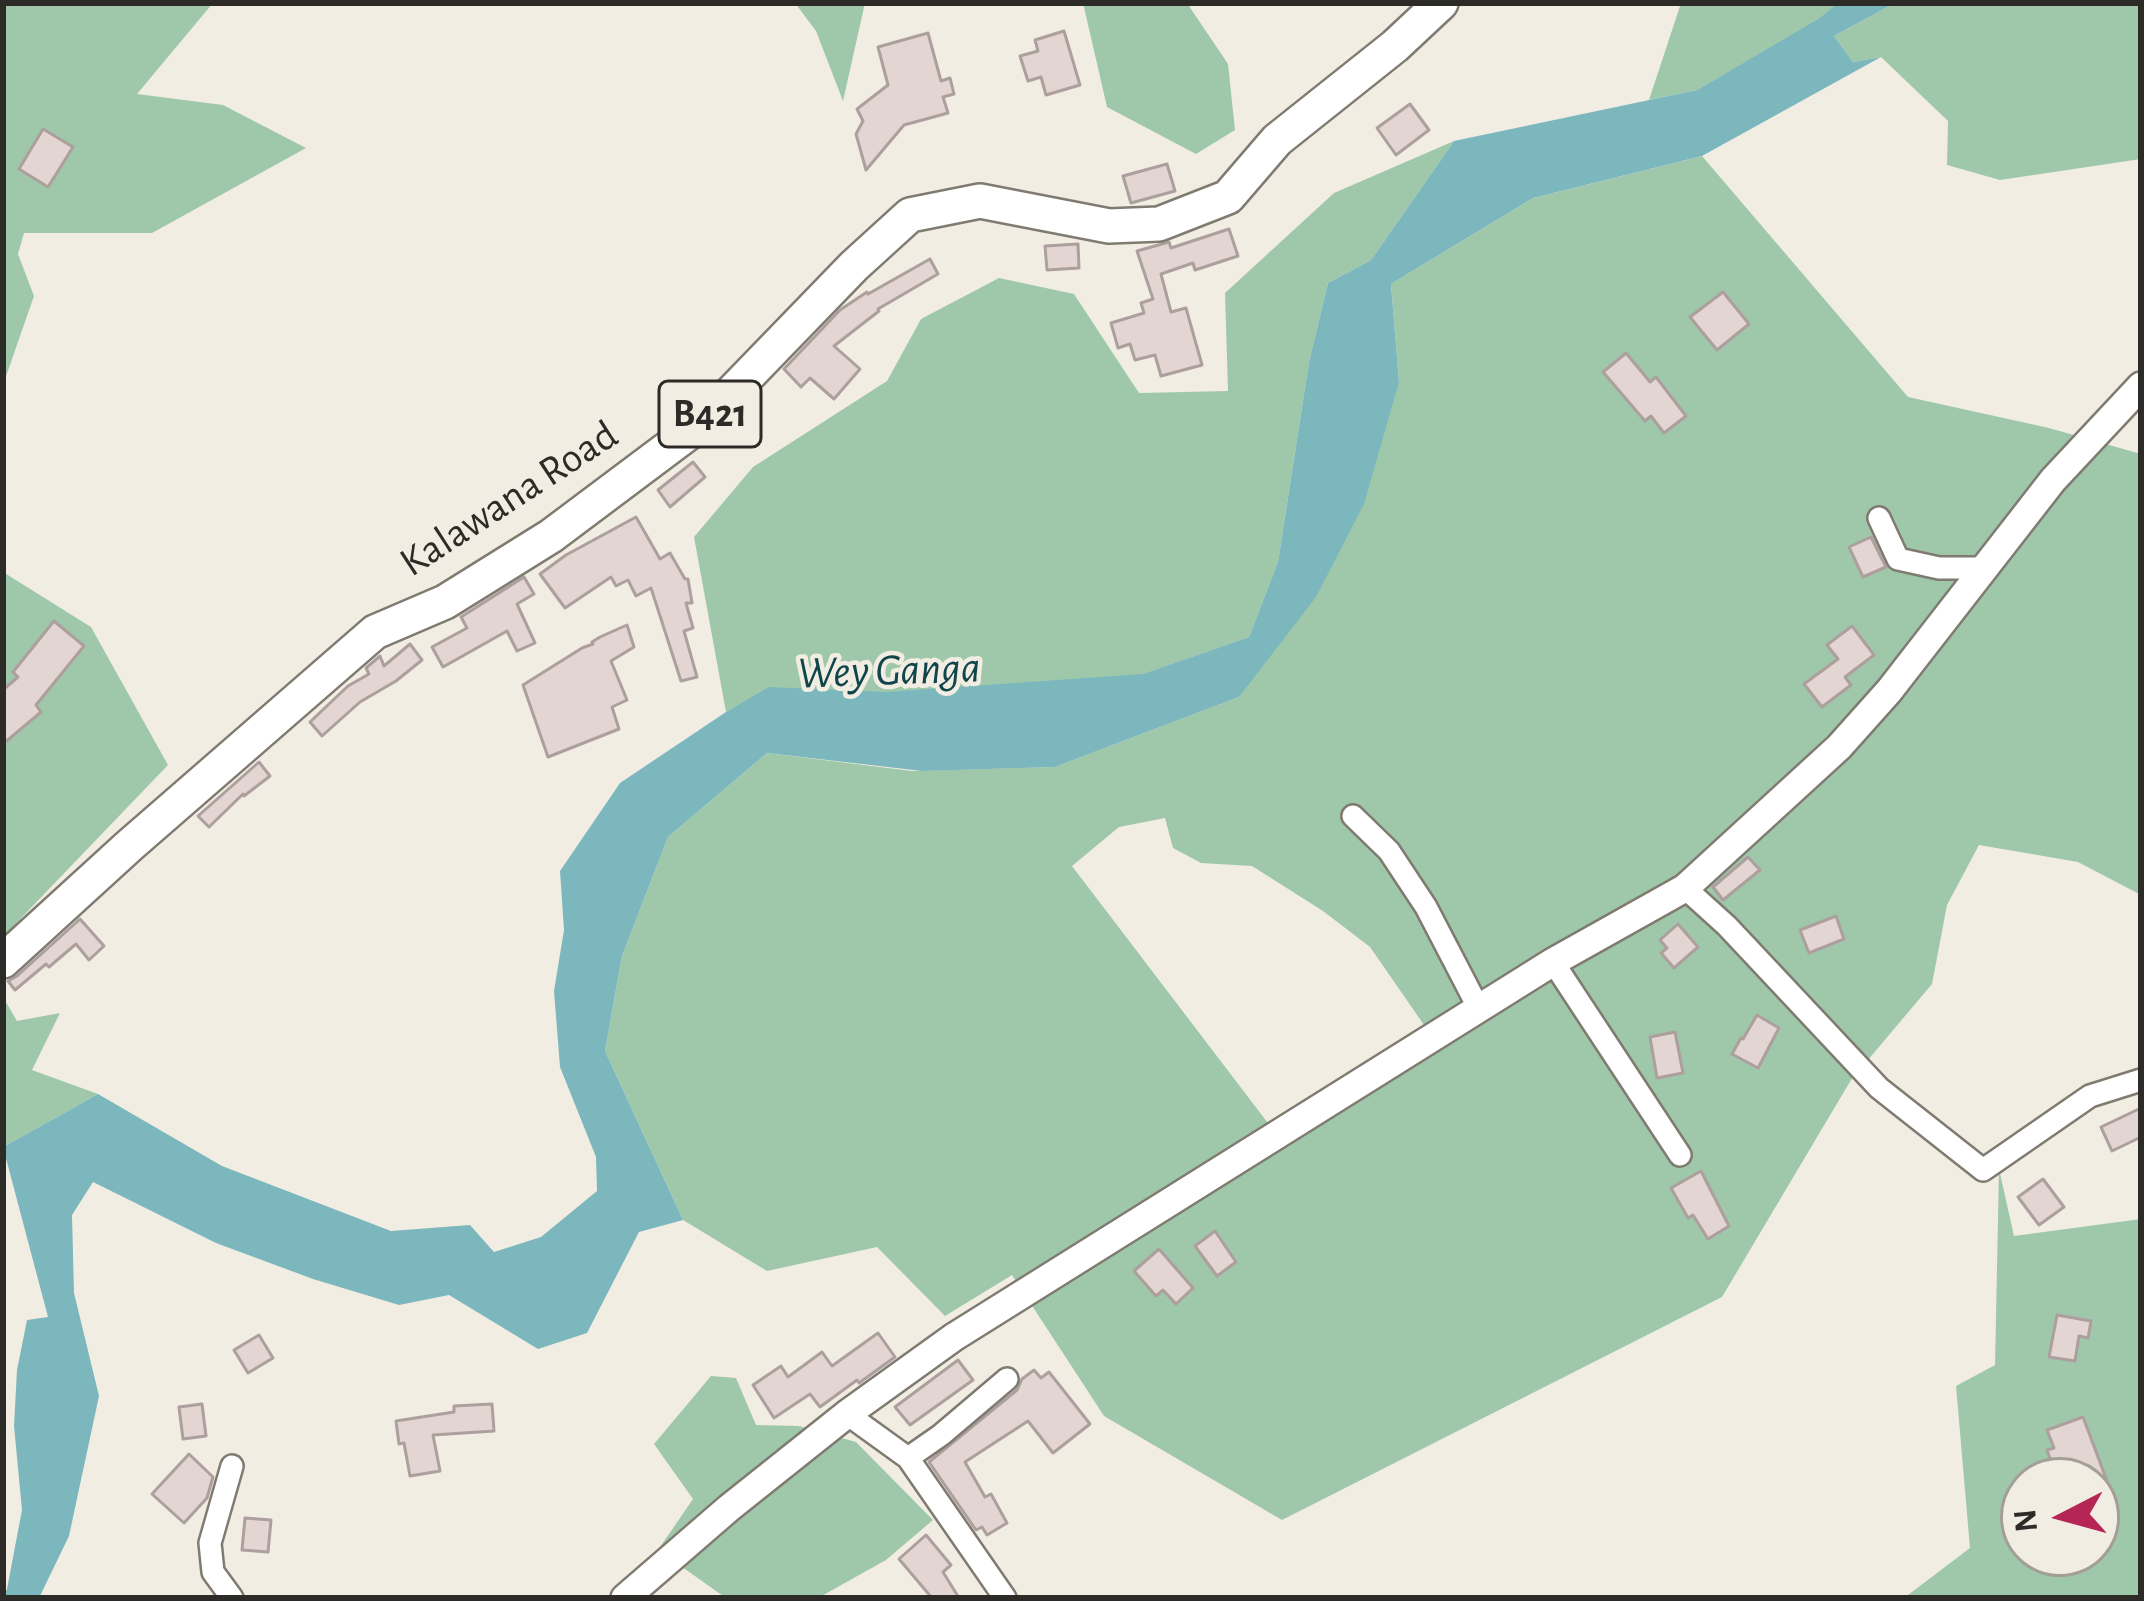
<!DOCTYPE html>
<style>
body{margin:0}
#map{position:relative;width:2144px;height:1601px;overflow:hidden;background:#f2ede2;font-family:"Alegreya Sans",sans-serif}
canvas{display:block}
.frame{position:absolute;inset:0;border:6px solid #2d2b27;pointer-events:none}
.north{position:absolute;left:2000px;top:1457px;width:120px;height:120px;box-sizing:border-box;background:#f2ede2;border:3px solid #a39f97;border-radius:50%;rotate:264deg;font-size:33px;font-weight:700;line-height:48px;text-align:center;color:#2d2b27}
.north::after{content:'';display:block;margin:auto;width:42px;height:54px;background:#b52656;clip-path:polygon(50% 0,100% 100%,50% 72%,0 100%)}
</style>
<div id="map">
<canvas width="2144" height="1601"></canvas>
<div class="frame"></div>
<div class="north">N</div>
</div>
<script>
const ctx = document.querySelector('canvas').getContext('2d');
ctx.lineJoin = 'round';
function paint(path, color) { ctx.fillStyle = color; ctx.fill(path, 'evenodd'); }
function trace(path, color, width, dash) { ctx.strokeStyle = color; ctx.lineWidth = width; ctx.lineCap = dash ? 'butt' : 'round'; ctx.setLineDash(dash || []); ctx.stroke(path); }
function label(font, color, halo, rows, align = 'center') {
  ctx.font = font + ' "Alegreya Sans",sans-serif'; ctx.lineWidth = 9; ctx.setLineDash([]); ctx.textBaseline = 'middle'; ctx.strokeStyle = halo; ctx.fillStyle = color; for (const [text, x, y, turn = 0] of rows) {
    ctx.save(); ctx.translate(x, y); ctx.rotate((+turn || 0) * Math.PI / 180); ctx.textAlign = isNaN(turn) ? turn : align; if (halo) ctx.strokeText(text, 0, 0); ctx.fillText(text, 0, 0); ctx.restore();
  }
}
paint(new Path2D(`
 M3,3H213L137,94L223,105L306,148L152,233H24L18,254L34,296L3,385Z
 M795,3H865L843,101L816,31Z
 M1083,3H1187L1228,64L1235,130L1196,154L1107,107Z
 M1681,3H1842L1837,9L1697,90L1649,100Z
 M1895,3H2141V159L2000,180L1947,165L1948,121L1881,57L1853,62L1834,36Z
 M1454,141L1371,260L1328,283L1309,362L1278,562L1249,637L1138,676L877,693L770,688L726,712L694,537L753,467L887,381L921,319L999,278L1074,294L1139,393L1228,391L1225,293L1334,193Z
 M1702,156L1908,397L2049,428L2141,454V895L2078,862L1979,845L1947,905L1932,984L1851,1080L1722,1297L1282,1520L1104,1416L1012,1275L945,1316L877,1247L767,1271L683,1220L605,1051L622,956L668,837L767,753L912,771L1055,767L1239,697L1399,382L1391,284L1533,198ZM1165,818L1173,848L1201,863L1252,866L1323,911L1370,947L1433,1038L1274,1131L1072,866L1119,827Z
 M3,572L91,627L168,765L3,937Z
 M3,997L17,1021L60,1013L32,1070L98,1094L3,1147Z
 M1999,1169L2014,1236L2141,1219V1598H1904L1970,1548L1956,1386L1995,1365ZM2024,1481H2096V1553H2024Z
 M711,1376L736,1378L756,1425L799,1426L856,1442L933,1520L886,1560L818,1598H726L658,1550L693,1499L654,1444Z`), '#9fc8ab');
paint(new Path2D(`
 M1838,3H1895L1834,36L1853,62L1881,57L1702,156L1533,198L1391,284L1399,382L1364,504L1316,597L1239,697L1055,767L922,771L767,753L668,837L622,956L605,1051L683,1220L639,1232L587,1333L538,1349L449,1295L399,1305L313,1279L216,1243L93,1182L72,1215L74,1293L99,1396L69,1536L39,1598H3L7,1589L22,1510L14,1426L17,1370L27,1320L48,1317L3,1147L98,1094L222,1166L391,1231L470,1225L494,1252L541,1237L597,1191L596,1157L560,1067L554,991L564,930L560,871L620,783L726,712L769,687L886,692L1143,674L1249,637L1278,562L1309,362L1328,283L1371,260L1454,141L1697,90L1820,18Z`), '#7cb7be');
const building = new Path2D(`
 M1064,31L1080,85L1046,95L1041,77L1028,81L1020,56L1038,51L1035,40Z
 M928,33L941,81L950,78L954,94L943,97L948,113L904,125L866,170L856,134L863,121L857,109L888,85L878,47Z
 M1410,104L1429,130L1396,155L1377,128Z
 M43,129L73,147L48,187L19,169Z
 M1167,164L1175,191L1131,203L1123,176Z
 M1229,229L1238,256L1195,270L1193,263L1161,274L1171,312L1186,308L1202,365L1161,376L1155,355L1135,360L1130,344L1118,348L1111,323L1144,313L1141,303L1153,299L1137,251L1169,242L1171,248Z
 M1078,244L1079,268L1047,270L1045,246Z
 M930,259L938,274L878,309L879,311L834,346L860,369L834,399L810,378L801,387L784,369L840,310L867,292L868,294Z
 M1723,292L1749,324L1717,350L1690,317Z
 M1626,353L1650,382L1656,377L1686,416L1664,433L1651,416L1645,421L1603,372Z
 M693,462L705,477L670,507L658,490Z
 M636,517L660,559L670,553L685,579H688L692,603H686L693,628L684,631L697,677L681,681L651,588L636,596L628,580L616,586L611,577L565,608L540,574L566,555Z
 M1871,537L1886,567L1863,577L1849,547Z
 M524,577L534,594L517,604L535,643L517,651L507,631L443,667L432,647L467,628L461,617Z
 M54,621L84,646L36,705L41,712L3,744V690L18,677L13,672Z
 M627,625L634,647L611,661L627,700L612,707L619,729L548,757L523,685L582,648L593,644L592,642L600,637Z
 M1852,626L1874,655L1845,677L1851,685L1822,707L1804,684L1838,659L1827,645Z
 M410,644L422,660L396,681L360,702L322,736L310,722L348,686L369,674L366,668L380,656L384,666Z
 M259,762L270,776L244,796L243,794L209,827L198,816Z
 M1748,857L1760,870L1723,900L1713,887Z
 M1836,916L1844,939L1809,953L1800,930Z
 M80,919L104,946L89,960L76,944L49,967L46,964L15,990L8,981L17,976Z
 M1678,924L1698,947L1674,968L1661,953L1667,948L1660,940Z
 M1757,1015L1779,1028L1758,1068L1732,1054L1741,1038L1743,1039Z
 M1675,1032L1683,1073L1657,1078L1650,1037Z
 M2141,1108V1137L2112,1151L2101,1127Z
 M1701,1171L1729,1226L1708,1239L1693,1215L1688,1218L1671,1188Z
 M2043,1179L2064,1207L2039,1225L2018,1197Z
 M1215,1231L1236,1262L1217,1276L1195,1246Z
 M1159,1249L1193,1288L1176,1304L1163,1290L1156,1296L1134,1271Z
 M2057,1315L2091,1321L2088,1338L2079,1336L2075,1361L2049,1357Z
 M878,1333L895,1357L859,1383L857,1380L820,1407L810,1394L774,1418L753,1385L781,1366L788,1377L822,1352L832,1366Z
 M259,1335L273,1358L248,1373L234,1350Z
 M958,1360L973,1380L910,1425L895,1407Z
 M1034,1370L1041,1378L1049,1372L1090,1424L1053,1453L1028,1421L965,1462L985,1497L991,1494L1007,1523L987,1535L982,1527L976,1530L929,1462L1017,1390L1022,1379Z
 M202,1404L206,1436L183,1439L179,1407Z
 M492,1404L494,1431L433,1435L440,1471L410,1476L404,1443L399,1444L396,1421L454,1412V1406Z
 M2083,1417L2107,1481H2078L2076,1474L2058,1480L2047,1450L2054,1448L2047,1430Z
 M189,1454L213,1477L207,1498L184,1523L152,1494Z
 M245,1518L271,1520L268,1552L242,1550Z
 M926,1535L951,1565L943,1572L959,1598H932L899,1559Z`);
paint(building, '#e3d5d2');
trace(building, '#ac9f9d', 3);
const minor = new Path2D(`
 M1879,518L1898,559L1939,568H1982
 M1353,816L1389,851L1426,907L1479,1009
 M1685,888L1727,926L1879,1088L1983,1170L2090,1096L2141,1080
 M1553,962L1680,1155
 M847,1414L908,1458L1005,1598
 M908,1458L941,1435L1007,1379
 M232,1466L210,1543L213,1572L232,1598`);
const tertiary = new Path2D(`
 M625,1598L729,1508L847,1414L954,1337L1553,962L1685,888L1839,747L1889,691L2053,480L2141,386`);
const primary = new Path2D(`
 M3,961L129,846L375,632L445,602L551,536L703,422L854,266L910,215L980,201L1109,226L1159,224L1228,197L1277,140L1395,46L1441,3`);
trace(minor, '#807b71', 26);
trace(tertiary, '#807b71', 32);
trace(primary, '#807b71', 38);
trace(minor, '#fff', 21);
trace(tertiary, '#fff', 27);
trace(primary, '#fff', 33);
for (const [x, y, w] of [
 [710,414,102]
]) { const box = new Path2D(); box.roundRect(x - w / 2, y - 33, w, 66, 9); ctx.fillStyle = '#f2ede2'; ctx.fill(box); trace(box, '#2d2b27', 3); }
label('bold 39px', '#2d2b27', null, [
 ["B421",710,414]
]);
label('42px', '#2d2b27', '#f2ede2', [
 ["Kalawana Road",509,499,-33]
]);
label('italic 45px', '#10464b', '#f2ede2', [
 ["Wey Ganga",889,671,-2]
]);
</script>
